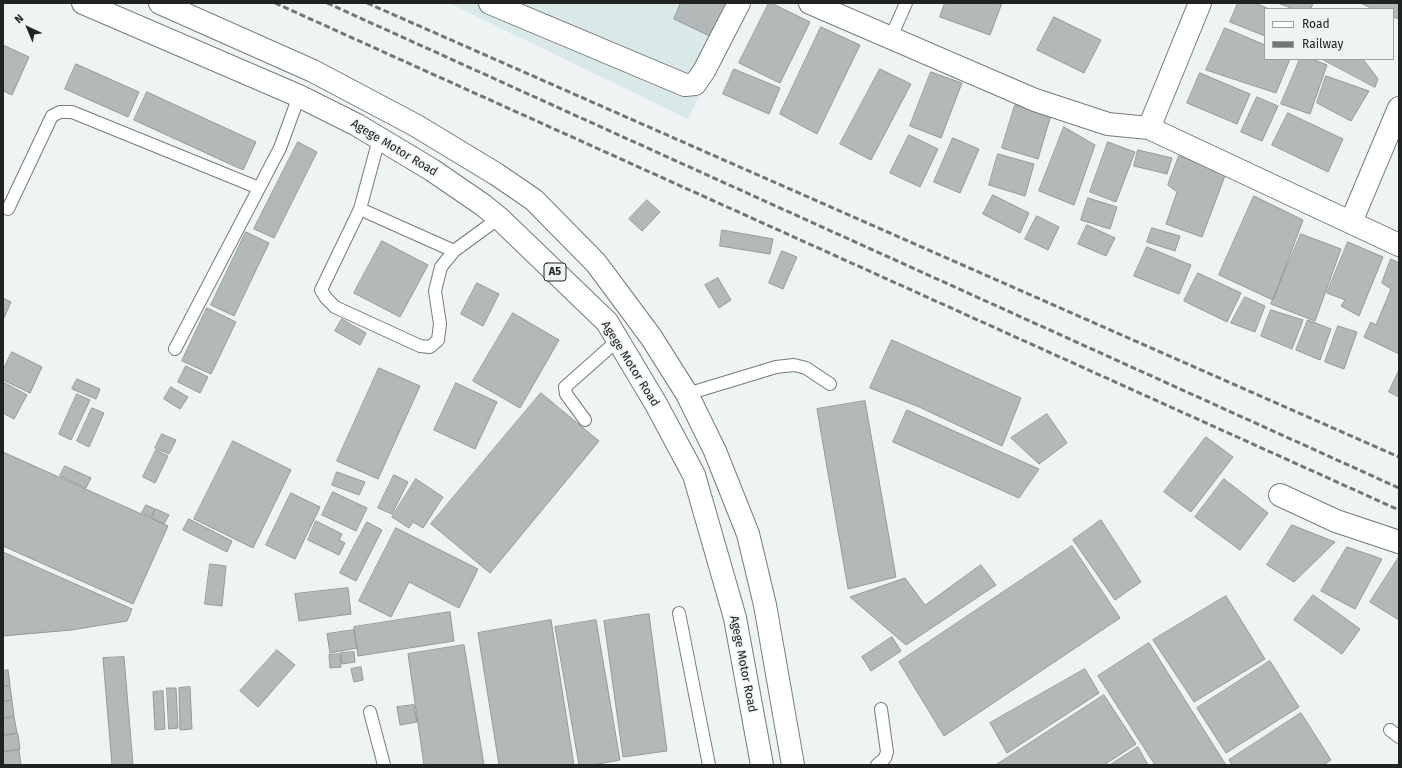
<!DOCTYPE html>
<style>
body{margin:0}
#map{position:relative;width:1402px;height:768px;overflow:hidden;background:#edf4f3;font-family:"Fira Sans",sans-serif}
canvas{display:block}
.frame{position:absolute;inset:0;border:4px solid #202322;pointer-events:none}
.legend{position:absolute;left:1264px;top:8px;width:130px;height:52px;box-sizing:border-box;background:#edf4f3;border:1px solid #9ba09f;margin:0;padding:5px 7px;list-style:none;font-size:12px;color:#202322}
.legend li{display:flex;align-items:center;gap:8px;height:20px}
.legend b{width:20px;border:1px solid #9ba09f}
.north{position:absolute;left:8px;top:8px;width:40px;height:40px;-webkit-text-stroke:3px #edf4f3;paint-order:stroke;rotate:316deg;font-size:11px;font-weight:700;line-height:16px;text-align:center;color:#202322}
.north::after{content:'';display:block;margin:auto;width:14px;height:18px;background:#202322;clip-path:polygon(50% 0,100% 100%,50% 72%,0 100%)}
</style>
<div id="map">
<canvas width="1402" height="768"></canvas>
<div class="frame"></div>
<ul class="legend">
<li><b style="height:5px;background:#fff"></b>Road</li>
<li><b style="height:5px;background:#727776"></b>Railway</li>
</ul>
<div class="north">N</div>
</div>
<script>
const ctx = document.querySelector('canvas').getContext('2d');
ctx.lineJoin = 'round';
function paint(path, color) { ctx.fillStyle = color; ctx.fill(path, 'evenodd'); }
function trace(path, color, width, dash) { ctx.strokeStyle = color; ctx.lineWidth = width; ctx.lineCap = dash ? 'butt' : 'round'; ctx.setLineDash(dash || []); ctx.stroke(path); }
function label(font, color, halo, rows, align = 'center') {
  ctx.font = font + ' "Fira Sans",sans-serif'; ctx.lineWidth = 3; ctx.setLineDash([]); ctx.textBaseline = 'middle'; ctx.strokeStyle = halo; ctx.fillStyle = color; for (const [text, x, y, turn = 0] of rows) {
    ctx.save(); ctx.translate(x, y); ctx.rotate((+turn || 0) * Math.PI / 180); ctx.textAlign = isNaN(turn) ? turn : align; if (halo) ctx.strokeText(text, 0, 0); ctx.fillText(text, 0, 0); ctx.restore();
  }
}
paint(new Path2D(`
 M449,3H744L688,119Z`), '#d9e9e8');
const building = new Path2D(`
 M681,3H732L716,39L674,19Z
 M769,3H771L810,22L780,83L739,63Z
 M945,3H1002L990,35L940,17Z
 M1238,3H1255L1269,9H1265V36L1230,22Z
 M1278,3H1313L1311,9H1294Z
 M1360,3H1399V19L1393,17V9H1374Z
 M1054,17L1101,40L1084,73L1037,50Z
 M821,27L860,45L817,134L780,114Z
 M1225,28L1265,45V59H1290L1276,93L1206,70Z
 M3,45L29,57L12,95L3,91Z
 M1300,59H1312L1327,65L1310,114L1281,104Z
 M1322,59H1363L1378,79L1375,87Z
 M76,64L139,92L128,117L65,89Z
 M734,69L780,88L769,114L723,94Z
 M880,69L911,84L871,160L840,144Z
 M931,72L962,83L941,138L910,126Z
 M1200,73L1250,94L1237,124L1187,103Z
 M1326,76L1369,91L1351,121L1317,103Z
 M147,92L256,142L243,170L134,120Z
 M1257,97L1278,106L1262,141L1241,132Z
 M1015,105L1051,115L1038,159L1002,148Z
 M1288,113L1343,139L1328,172L1272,145Z
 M1064,127L1095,145L1074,205L1039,191Z
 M909,135L938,149L920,187L890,173Z
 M953,138L979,149L960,193L934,182Z
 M298,142L317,152L274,238L254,229Z
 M1108,142L1135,152L1116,202L1090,192Z
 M1138,150L1172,158L1167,174L1134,166Z
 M998,154L1034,164L1025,196L989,185Z
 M1179,156L1226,173L1202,237L1166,224L1177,192L1168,185Z
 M993,195L1029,213L1020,233L983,214Z
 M1254,196L1303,220L1273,300L1219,275Z
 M1088,198L1117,207L1110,229L1081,220Z
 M647,200L660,212L642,231L629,219Z
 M1037,216L1059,227L1048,250L1025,239Z
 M1087,225L1115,238L1106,256L1078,244Z
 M1152,228L1180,236L1175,251L1147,242Z
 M722,230L773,239L770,254L720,246Z
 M246,232L269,243L234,316L211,305Z
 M1301,234L1341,249L1315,321L1271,304Z
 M382,241L428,265L400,317L354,293Z
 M1348,242L1383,257L1359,316L1341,306L1345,300L1327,293Z
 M1147,247L1191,265L1179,294L1134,276Z
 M782,251L797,257L783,289L769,283Z
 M1391,259L1399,263V354L1364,337L1371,322L1376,325L1391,289L1382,283Z
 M1198,273L1241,293L1227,322L1184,301Z
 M718,278L731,300L719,308L705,285Z
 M477,283L499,294L483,326L461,314Z
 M1245,297L1265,306L1255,332L1231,323Z
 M3,298L11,302L3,320Z
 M207,308L236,322L211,374L182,361Z
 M1271,310L1303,320L1292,349L1261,336Z
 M513,313L559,340L520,408L473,381Z
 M342,319L366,333L360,345L335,331Z
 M1308,320L1331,329L1320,360L1296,350Z
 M1338,326L1357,332L1344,369L1325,362Z
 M892,340L1021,398L1002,446L917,406L870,388Z
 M12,352L42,367L30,393L3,380V370Z
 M186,366L208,377L200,393L178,382Z
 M379,368L420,386L378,479L337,461Z
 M1399,370V397L1389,392Z
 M77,379L100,389L96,399L72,389Z
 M5,383L27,395L14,419L3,413V387Z
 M456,383L497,402L475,449L434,430Z
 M171,387L188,397L180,409L164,399Z
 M541,393L599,441L490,573L431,524Z
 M77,394L90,400L71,440L59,434Z
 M865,401L896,577L848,589L817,409Z
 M92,408L104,413L89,447L77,441Z
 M907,410L1039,469L1019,498L893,442Z
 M1047,414L1067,443L1039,464L1011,438Z
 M162,434L176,440L169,454L155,448Z
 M1206,437L1233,457L1191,512L1164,492Z
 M233,441L291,470L253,548L194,519Z
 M156,450L168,456L155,483L143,477Z
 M3,452L168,526L133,604L3,546Z
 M65,466L91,478L86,488L60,476Z
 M337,472L365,482L359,495L332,485Z
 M394,475L408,482L392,514L378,508Z
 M416,479L443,497L423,528L413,522L409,528L392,517Z
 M1224,479L1268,513L1240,550L1195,517Z
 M333,492L367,508L356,531L322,515Z
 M291,493L320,507L295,559L266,545Z
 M146,505L155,509L151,517L142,513Z
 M156,509L169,515L164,524L152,518Z
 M189,519L232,541L227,552L183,530Z
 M1101,520L1141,582L1115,600L1073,540Z
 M316,521L342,534L339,540L345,543L339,555L308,540Z
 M367,522L382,530L356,581L340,573Z
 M1292,525L1335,542L1294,582L1267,565Z
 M396,528L478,569L459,608L409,582L391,617L359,601Z
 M1072,546L1120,618L944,736L899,662Z
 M1347,547L1382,559L1355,609L1321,591Z
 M3,552L132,609L127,621L71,630L3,636Z
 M1399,557V620L1370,602Z
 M210,564L226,566L222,606L205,604Z
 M981,565L996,585L906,645L850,597L905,578L925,605Z
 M348,588L351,614L299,621L295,594Z
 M1313,595L1360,629L1342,654L1294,620Z
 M1226,596L1265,659L1194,702L1153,640Z
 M450,612L454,641L358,656L354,627Z
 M649,614L667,751L623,757L604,621Z
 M551,620L574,765H499L478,633Z
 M596,620L620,760L593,765H579L555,627Z
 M354,630L357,648L330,653L327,634Z
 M892,637L901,651L871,671L862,657Z
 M1149,643L1226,765H1155L1098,676Z
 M464,645L484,765H424L408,654Z
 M277,650L295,665L258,707L240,691Z
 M354,652L355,662L342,664L341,653Z
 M340,654L341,667L330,668L329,655Z
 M124,657L133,765H112L103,658Z
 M1270,661L1299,707L1226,753L1197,708Z
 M361,667L363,680L354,682L351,669Z
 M1085,669L1099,693L1007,753L990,723Z
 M8,670L10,685L3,686V671Z
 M10,686L12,700L3,701V687Z
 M190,687L192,729L180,730L179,688Z
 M167,688H176L178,728L169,729Z
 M163,691L165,729L155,730L153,692Z
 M1104,695L1136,744L1104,765H996Z
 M12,701L14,716L3,718V702Z
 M414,705L417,722L400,725L397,707Z
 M1301,713L1331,760L1323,765H1232L1229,760Z
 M14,717L17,733L3,735V719Z
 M18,734L20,749L3,752V736Z
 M1138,747L1148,765H1110Z
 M19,750L21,765H3V752Z`);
paint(building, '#b3b9b9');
trace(building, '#939a99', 1);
const lane = new Path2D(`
 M891,37L906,3
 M379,139L360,209L321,290L326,298L335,307L420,346L430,347L438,340L440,324L435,291L441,267L454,251L499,218
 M8,209L52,116L60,112H72L259,188
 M360,209L454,251
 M175,349L280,148L299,96
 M687,394L776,367L794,365L806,368L830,384
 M585,420L566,394L565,387L618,340
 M679,613L709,765
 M370,712L384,765
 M1390,730L1399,737
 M877,765L885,758L887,752L881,709`);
const street = new Path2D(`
 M490,3L685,85L695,84L704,71L739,3
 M810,3L1035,100L1108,124L1149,128L1399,245
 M1149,128L1200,3
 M1351,222L1399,108
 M1280,495L1336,521L1399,542`);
const highway = new Path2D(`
 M83,3L299,96L357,125L432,170L483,205L499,218L607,322L656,404L694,475L735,618L762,765
 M160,3L313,71L415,125L496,174L534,200L596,263L651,337L687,394L715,451L748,534L765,605L793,765`);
trace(lane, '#757c7b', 14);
trace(street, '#757c7b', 24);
trace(highway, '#757c7b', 24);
trace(lane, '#fff', 12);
trace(street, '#fff', 22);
trace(highway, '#fff', 22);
trace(new Path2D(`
 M275,3L1399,510
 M327,3L1399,488
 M367,3L1399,457`), '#727776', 3, [6, 3]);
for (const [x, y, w] of [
 [555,272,22]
]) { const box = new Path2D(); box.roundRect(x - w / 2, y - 9, w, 18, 3); ctx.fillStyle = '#edf4f3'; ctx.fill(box); trace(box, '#202322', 1); }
label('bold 11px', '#202322', null, [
 ["A5",555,272]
]);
label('12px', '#202322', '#edf4f3', [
 ["Agege Motor Road",394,148,31],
 ["Agege Motor Road",630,364,58],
 ["Agege Motor Road",743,664,79]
]);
</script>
